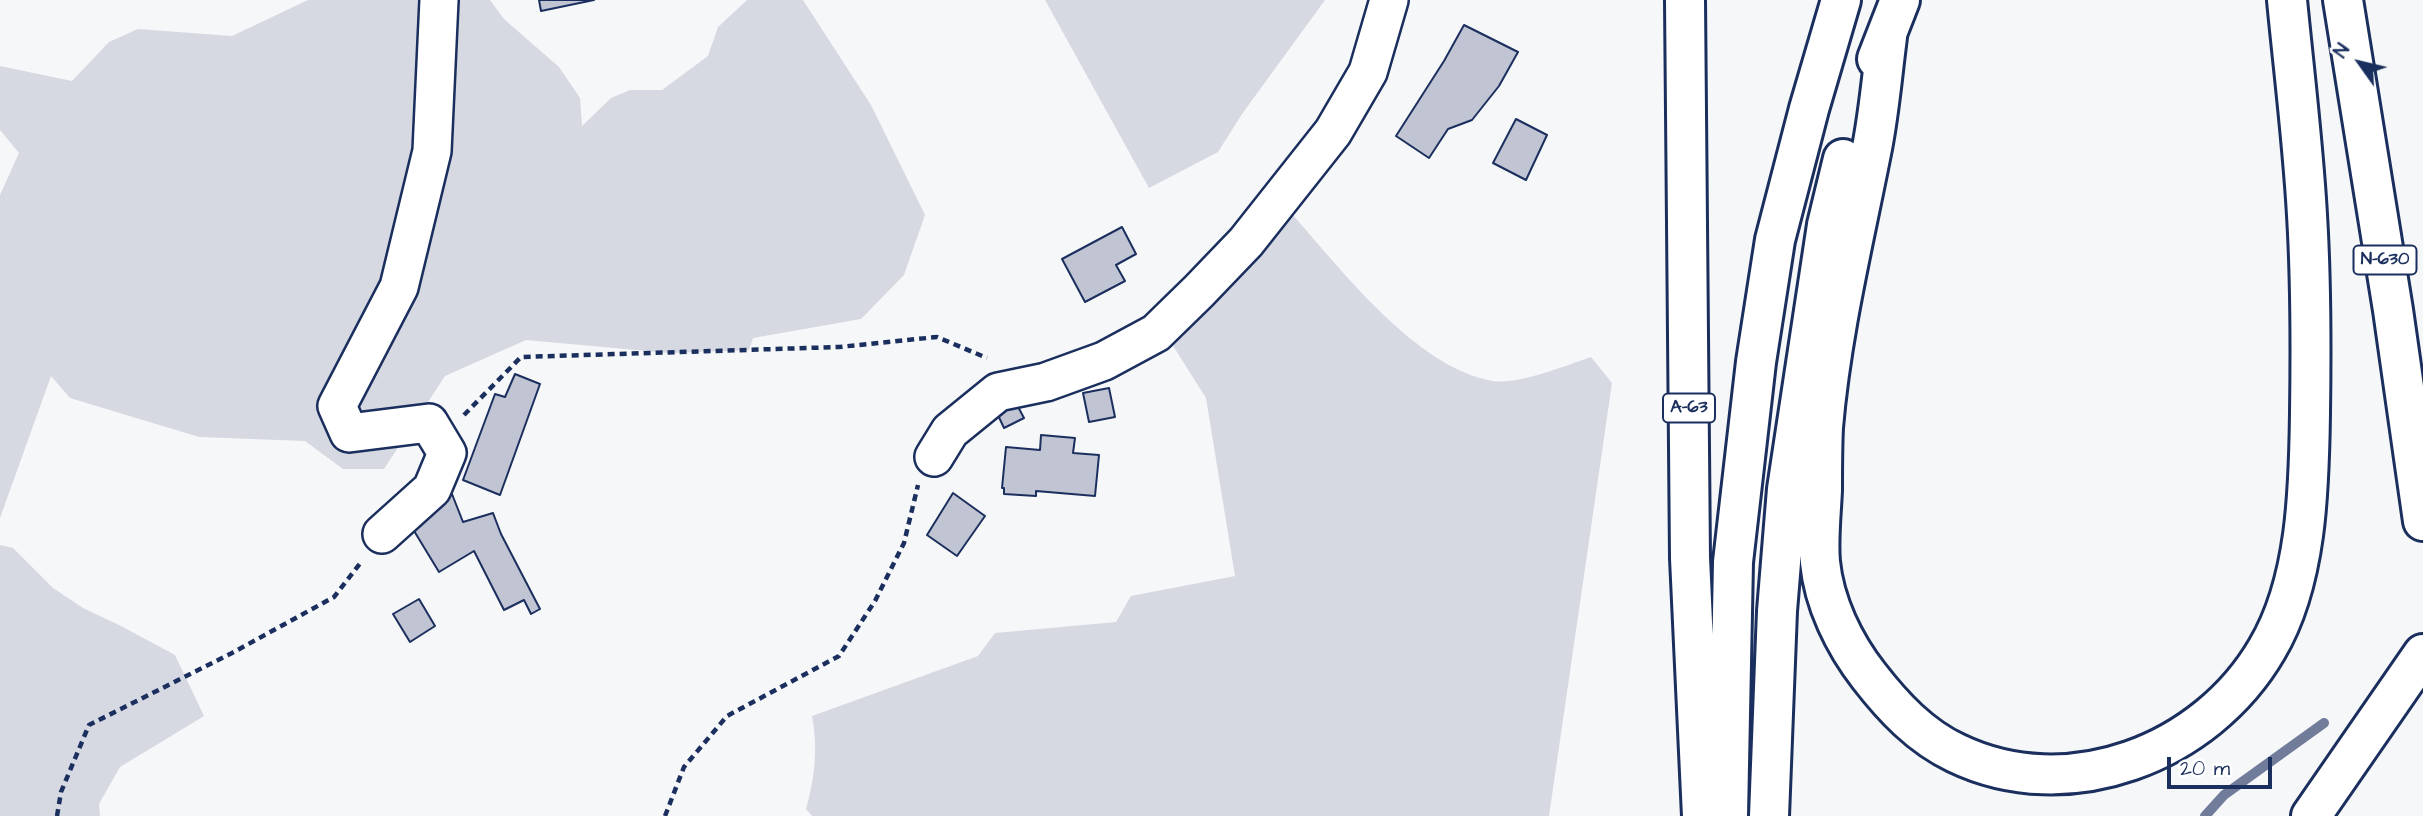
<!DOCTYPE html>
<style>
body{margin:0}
#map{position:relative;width:2423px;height:816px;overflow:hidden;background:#f6f7f9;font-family:"Architects Daughter",sans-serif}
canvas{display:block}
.north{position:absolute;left:2325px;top:28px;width:70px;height:70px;-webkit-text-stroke:5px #fff;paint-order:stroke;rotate:304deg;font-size:19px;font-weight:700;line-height:28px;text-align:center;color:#1b2f5e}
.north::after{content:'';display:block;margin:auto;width:24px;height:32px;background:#1b2f5e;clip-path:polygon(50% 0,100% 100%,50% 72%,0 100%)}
.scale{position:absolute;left:2167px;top:757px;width:105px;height:32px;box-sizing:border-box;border:4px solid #1b2f5e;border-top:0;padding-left:9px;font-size:21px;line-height:24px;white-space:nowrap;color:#1b2f5e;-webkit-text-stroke:5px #fff;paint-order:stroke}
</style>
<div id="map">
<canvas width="2423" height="816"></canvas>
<div class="north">N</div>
<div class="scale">20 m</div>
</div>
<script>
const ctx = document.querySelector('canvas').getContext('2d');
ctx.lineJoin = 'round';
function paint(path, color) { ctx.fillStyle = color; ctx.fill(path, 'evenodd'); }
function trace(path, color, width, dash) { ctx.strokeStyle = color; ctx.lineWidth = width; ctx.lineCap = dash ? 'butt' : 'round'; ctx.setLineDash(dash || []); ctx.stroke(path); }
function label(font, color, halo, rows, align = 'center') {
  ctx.font = font + ' "Architects Daughter",sans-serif'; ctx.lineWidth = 7; ctx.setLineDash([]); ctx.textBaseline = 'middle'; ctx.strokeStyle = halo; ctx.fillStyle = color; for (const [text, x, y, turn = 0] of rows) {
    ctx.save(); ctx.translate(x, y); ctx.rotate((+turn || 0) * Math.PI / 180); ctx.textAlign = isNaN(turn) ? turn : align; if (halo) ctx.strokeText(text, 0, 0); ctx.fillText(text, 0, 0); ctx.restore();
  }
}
paint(new Path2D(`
 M308,0H490L504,19L559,67L580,98L582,126L611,98L630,90H662L708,56L718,27L747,0H803L871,105L925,215L904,275L861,319L753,338L749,350L669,353L526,340L445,376L384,469H343L305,441L199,437L70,398L51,376L0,518V195L19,153L0,130V66L72,81L109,42L138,29L232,36Z
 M1045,0H1325L1242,114L1218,152L1149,188Z
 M1291,213C1341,269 1416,368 1493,381C1518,385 1567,365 1591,357L1612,383L1549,816H812L806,809C815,777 818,748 812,716L978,656L995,633L1116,622L1131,596L1235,576L1206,398L1170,341Z
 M0,545L13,548L53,588L83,608L121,626L175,655L204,716L120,767L99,804L100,816H0Z`), '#d6d9e2');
trace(new Path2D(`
 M2205,816L2224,795L2324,723`), '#707c99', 10);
const building = new Path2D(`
 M539,0H594L541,11Z
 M1464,25L1518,52L1499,86L1472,120L1448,129L1429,158L1396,136L1444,61Z
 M1516,119L1547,135L1526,180L1493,163Z
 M1122,227L1136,254L1116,265L1125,281L1085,302L1062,259Z
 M515,374L540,384L500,495L463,480L495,394L505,397Z
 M1109,388L1115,417L1089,422L1083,393Z
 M1016,403L1024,418L1004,428L997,413Z
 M1041,435L1075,438L1073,453L1099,455L1095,496L1036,491V496L1004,494V488H1002L1006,447L1040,450Z
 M450,489L463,522L493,513L501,534L540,609L531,614L524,600L504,610L474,551L439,572L405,516Z
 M953,493L985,516L957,556L927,535Z
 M419,599L435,626L410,642L393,614Z`);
paint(building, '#c0c4d3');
trace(building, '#1b2f5e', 2);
const street = new Path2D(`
 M934,457L950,431L998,392L1046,382L1104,361L1156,333L1199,291L1246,242L1333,132L1368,72L1389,0
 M382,534L432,489L447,453L429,423L349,433L337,406L399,287L432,151L439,0`);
const highway = new Path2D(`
 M1685,0L1690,558L1702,816
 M2343,0L2393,310L2423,521
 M1887,37C1882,75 1879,115 1871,153C1853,244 1831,334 1823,427C1822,448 1822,469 1822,490C1821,513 1818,539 1820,562C1824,603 1844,644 1869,676C1893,707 1920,736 1956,753C2068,807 2206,754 2267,649C2307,582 2309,489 2310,413C2311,347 2311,281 2307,215C2303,143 2294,72 2287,0
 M1877,59L1900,0
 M1728,816L1733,562L1756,362L1775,240L1809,109L1841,0
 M1769,816L1777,611L1787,489L1827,225L1843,159
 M2311,816L2423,654`);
trace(street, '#1b2f5e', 42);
trace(highway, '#1b2f5e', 44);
trace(new Path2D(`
 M464,415L521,357L839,347L937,337L987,358
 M57,816L61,792L89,725L232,653L334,597L362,561
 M665,816L684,767L727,716L839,656L875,601L904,543L918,485`), '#1b2f5e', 4.5, [7, 5]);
trace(street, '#fff', 37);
trace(highway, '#fff', 38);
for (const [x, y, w] of [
 [2385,260,63],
 [1689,408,52]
]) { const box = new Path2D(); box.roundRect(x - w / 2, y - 14.5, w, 29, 5); ctx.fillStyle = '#fff'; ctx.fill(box); trace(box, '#1b2f5e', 2); }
label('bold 18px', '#1b2f5e', null, [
 ["N-630",2385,260],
 ["A-63",1689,408]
]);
</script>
